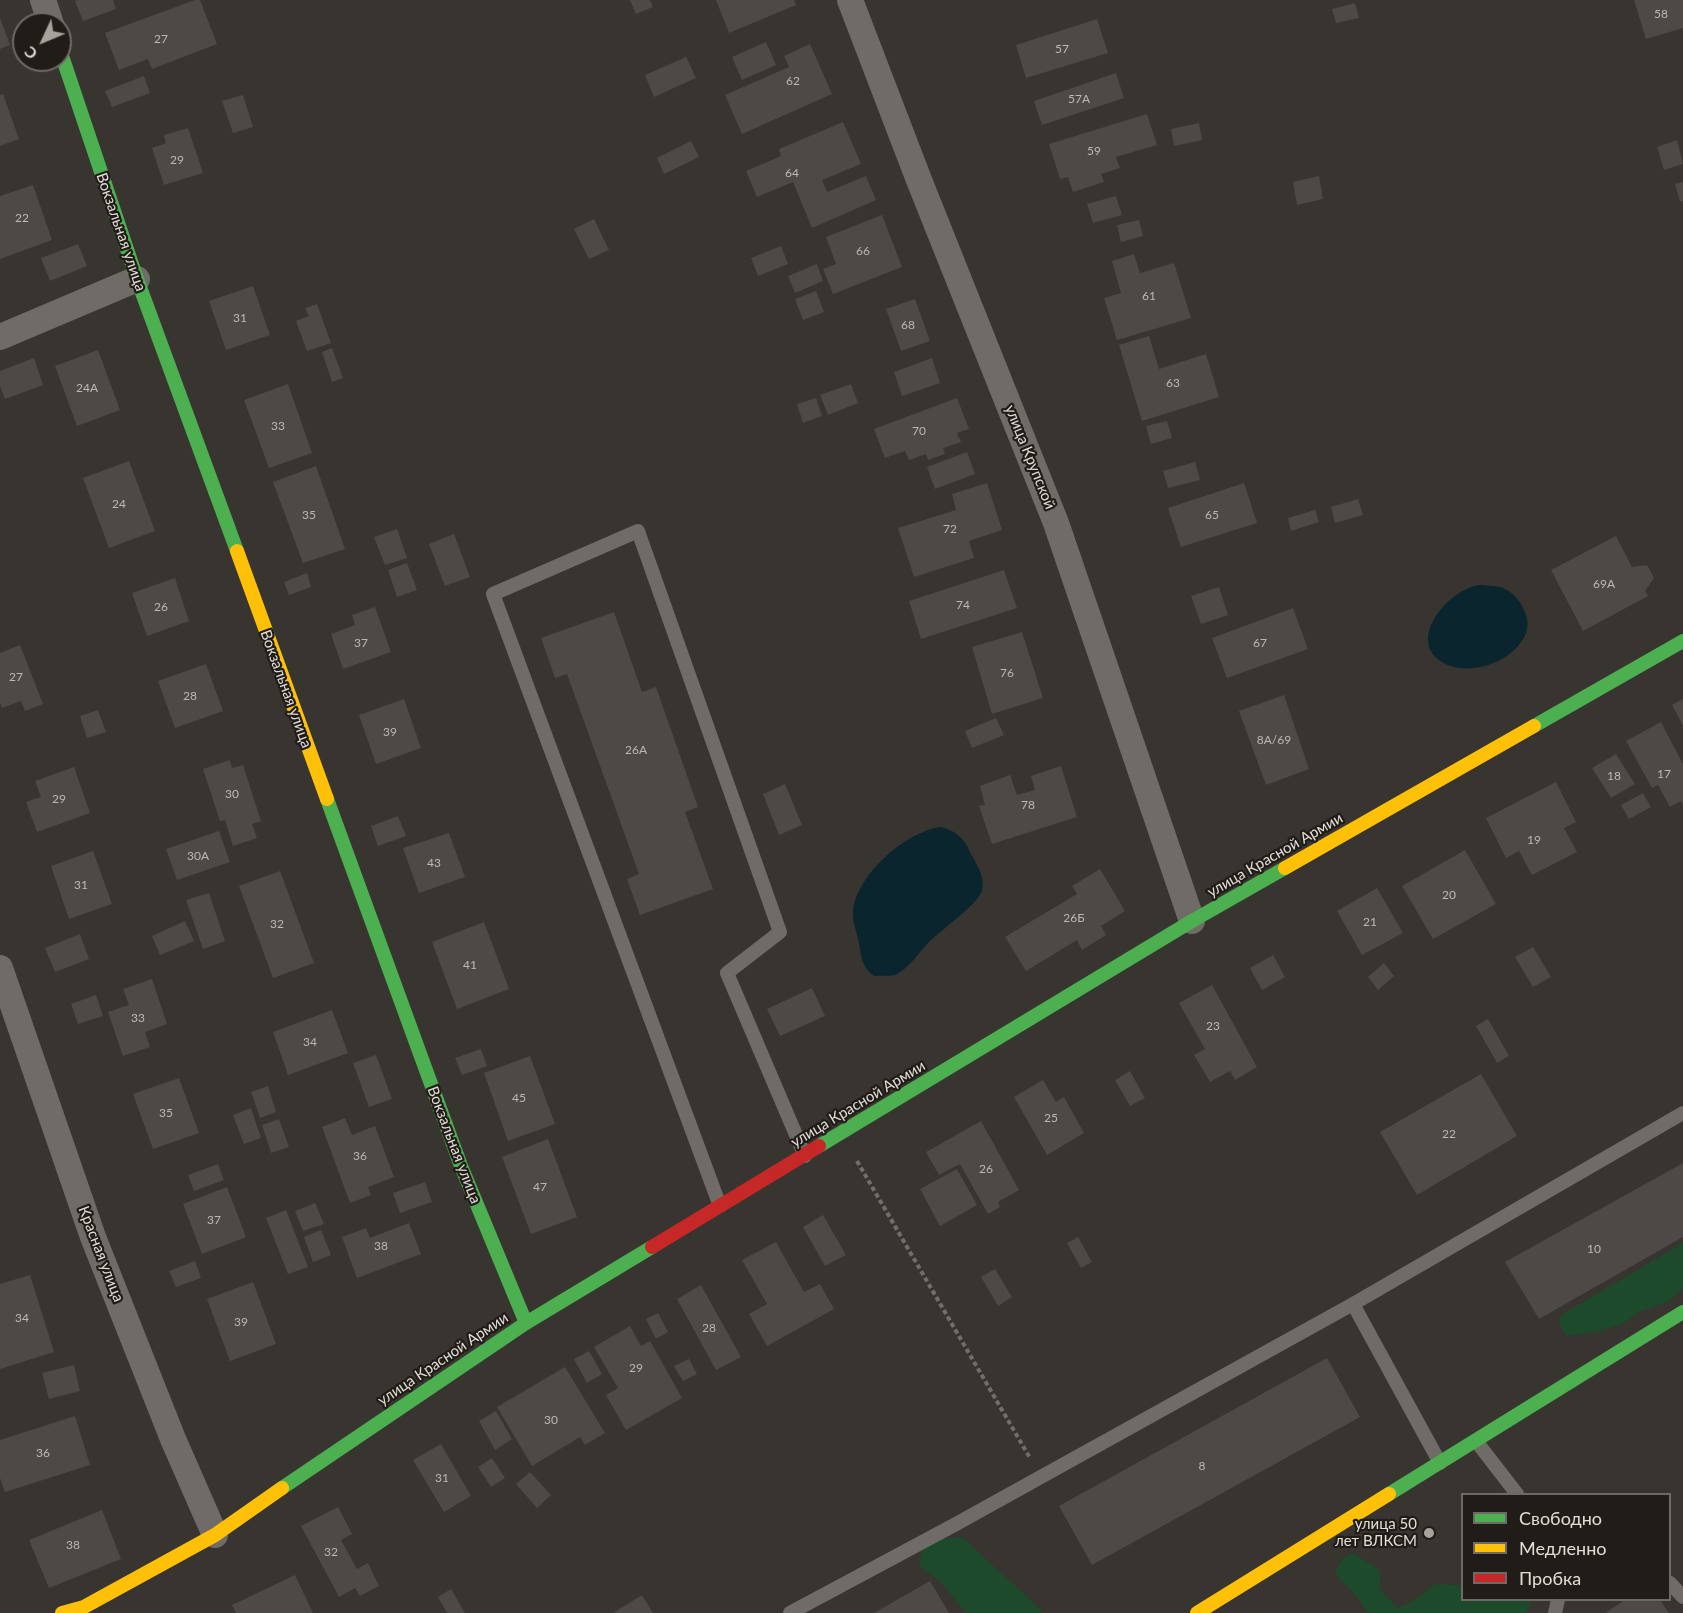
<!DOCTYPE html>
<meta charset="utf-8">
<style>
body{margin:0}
#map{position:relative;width:1683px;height:1613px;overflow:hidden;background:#38342f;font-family:Lato,sans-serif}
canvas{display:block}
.legend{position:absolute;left:1461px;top:1493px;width:210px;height:108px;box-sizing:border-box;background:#201c18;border:2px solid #6e6964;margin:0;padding:8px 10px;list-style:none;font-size:18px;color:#e2ddd7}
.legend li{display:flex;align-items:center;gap:12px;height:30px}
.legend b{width:30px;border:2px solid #6e6964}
.north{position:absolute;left:12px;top:12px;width:60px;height:60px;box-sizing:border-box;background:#201c18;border:2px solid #6e6964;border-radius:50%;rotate:226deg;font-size:16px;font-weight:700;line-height:24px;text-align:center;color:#e2ddd7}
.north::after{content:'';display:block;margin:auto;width:21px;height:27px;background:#a6a29c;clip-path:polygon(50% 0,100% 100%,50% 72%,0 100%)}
</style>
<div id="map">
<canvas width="1683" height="1613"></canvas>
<ul class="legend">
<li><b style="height:8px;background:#4caf50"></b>Свободно</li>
<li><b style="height:8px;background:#ffc107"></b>Медленно</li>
<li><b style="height:8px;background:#c62828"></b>Пробка</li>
</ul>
<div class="north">С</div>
</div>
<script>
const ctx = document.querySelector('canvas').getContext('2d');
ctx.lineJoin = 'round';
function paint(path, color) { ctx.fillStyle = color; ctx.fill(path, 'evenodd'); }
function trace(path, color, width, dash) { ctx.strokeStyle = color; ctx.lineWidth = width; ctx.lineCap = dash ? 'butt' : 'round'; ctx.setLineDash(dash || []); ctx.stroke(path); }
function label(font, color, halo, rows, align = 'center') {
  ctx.font = font + ' Lato,sans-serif'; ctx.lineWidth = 4.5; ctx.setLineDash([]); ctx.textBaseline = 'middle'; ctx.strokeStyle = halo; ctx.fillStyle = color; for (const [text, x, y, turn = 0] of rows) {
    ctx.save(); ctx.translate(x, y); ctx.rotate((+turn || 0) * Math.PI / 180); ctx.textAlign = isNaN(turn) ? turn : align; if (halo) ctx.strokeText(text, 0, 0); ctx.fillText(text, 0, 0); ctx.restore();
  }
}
paint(new Path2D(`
 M1683,1243V1289L1665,1303L1641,1311L1622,1324L1595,1332L1566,1336L1559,1323L1561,1315Z
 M962,1537L1033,1602L1043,1613H966L939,1580L919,1566L922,1551L939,1539Z
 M1353,1553L1380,1570V1589L1398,1608L1413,1601L1435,1584L1462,1585V1600H1531L1527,1613H1367C1360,1596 1346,1587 1335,1573L1342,1559Z`), '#1e4a2c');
paint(new Path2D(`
 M1480,585C1489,586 1500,585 1507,590C1520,597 1532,619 1526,633C1516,660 1474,676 1448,665C1402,646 1446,589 1480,585Z
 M940,827C955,830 964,838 970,852C976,864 986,877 982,891C976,906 942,929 929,942C919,952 910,967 897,974C891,977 881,975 874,976C862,968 861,956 859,943C857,932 852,921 853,911C857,874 906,832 940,827Z`), '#0a252d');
paint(new Path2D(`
 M78,0H113L116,9L83,21L75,1Z
 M195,0H200L217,44L152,69L148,59L119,70L105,33Z
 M630,0H650L653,7L636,14Z
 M716,0H794L796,5L729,33Z
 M1634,0H1683V28L1646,39Z
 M1355,3L1359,18L1336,23L1332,9Z
 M0,18L10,45L0,49Z
 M1097,19L1108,53L1026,78L1016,45Z
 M766,42L776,65L742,80L732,57Z
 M810,44L832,94L742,134L725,95L789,67L784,56Z
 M686,57L696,78L654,97L645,75Z
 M1116,73L1124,98L1042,125L1034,101Z
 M144,76L150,93L112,107L105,91Z
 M3,94L19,139L0,146V95Z
 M243,95L253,127L233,133L222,101Z
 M1147,114L1157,145L1116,157L1120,168L1101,174L1104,182L1073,192L1068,177L1060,179L1049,144Z
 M843,122L861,164L822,180L827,192L866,176L876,200L812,228L793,182L757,197L746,171L781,156L779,149Z
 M1199,123L1202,140L1174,146L1171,129Z
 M188,128L203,173L164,185L152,148L166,143L164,135Z
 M1677,140L1683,164L1664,170L1657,147Z
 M691,141L699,157L664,174L657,158Z
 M1319,176L1323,199L1297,205L1293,182Z
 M1683,182V201L1680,202L1675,184Z
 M33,185L52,240L0,259V196Z
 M1116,196L1122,215L1093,223L1087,204Z
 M882,215L902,267L833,294L823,269L836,264L826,237Z
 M594,219L609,250L589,259L574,229Z
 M1139,220L1143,236L1121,242L1117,225Z
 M78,244L87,266L50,281L41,258Z
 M781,246L788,264L758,276L751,258Z
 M1134,254L1140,273L1174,263L1191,318L1117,340L1104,298L1121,293L1112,261Z
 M817,264L823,281L795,293L788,276Z
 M253,286L270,335L226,350L209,301Z
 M816,291L824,312L803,320L795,299Z
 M915,299L930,341L901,351L886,309Z
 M317,304L331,343L307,351L296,321L309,316L305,308Z
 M1149,336L1159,369L1206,354L1219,397L1142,421L1119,345Z
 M332,348L343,378L332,382L322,352Z
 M98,350L120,410L77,426L55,366Z
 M34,358L43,385L5,399L0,386V371Z
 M932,358L940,383L902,396L894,372Z
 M288,384L312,453L269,468L244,400Z
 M851,384L858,403L828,415L820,395Z
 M816,398L822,416L803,423L797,404Z
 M957,398L969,429L957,433L961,442L943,448L945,454L928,460L926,454L909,460L905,451L885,458L874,429Z
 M1167,421L1172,438L1151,444L1146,426Z
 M967,452L975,474L935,489L927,467Z
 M129,461L155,531L109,548L83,478Z
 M1195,462L1200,480L1168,488L1163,471Z
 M316,466L345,549L303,563L273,482Z
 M987,483L1002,530L969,541L974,558L914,577L898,528L956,510L952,494Z
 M1244,483L1257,523L1181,547L1168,508Z
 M1358,499L1363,515L1335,523L1331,507Z
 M1315,510L1319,522L1291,531L1288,518Z
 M397,529L407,558L385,565L374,537Z
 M454,534L470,577L445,586L429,544Z
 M1616,536L1632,567L1647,565L1654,578L1645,591L1648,596L1583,631L1551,570Z
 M407,563L417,590L397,597L388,570Z
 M1004,570L1017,608L921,639L909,601Z
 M307,573L311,587L289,595L284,582Z
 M175,578L189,621L147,636L132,593Z
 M1219,587L1228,615L1201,624L1191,596Z
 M375,607L391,652L343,669L331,634L355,625L352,615Z
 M1293,608L1308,649L1227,678L1212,638Z
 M614,612L642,692L656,687L698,807L685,812L713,889L640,915L627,879L639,874L567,674L555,678L541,638Z
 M1022,632L1043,698L992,714L972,647Z
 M20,645L43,704L25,711L21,701L2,708L0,703V653Z
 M206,664L223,711L175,728L158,681Z
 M1284,695L1309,769L1266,785L1239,711Z
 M404,699L421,748L376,764L359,715Z
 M1683,699V726L1672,705Z
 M98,710L106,732L87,738L80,716Z
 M996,718L1004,735L972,748L965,731Z
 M1661,722L1683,764V805L1681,801L1670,807L1658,785L1652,788L1626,741Z
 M1616,754L1635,784L1611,798L1592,768Z
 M230,760L232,768L243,765L261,821L252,824L257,838L233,846L225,820L220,821L203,769Z
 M1061,766L1077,817L992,844L979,806L985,805L980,786L1010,775L1017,795L1035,790L1031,776Z
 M74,767L90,813L37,832L26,802L41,797L35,781Z
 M1556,782L1576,822L1564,828L1577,852L1532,875L1519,851L1506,858L1486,818Z
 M785,784L802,825L779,835L763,794Z
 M1643,793L1651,807L1629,819L1621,805Z
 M398,816L406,836L378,846L371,826Z
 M219,831L230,862L177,880L166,849Z
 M449,833L465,877L419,893L403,848Z
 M1465,850L1496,904L1433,939L1402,886Z
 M93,851L112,904L69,919L51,866Z
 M1100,869L1125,911L1101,926L1106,935L1082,950L1077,940L1026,971L1005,937L1077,894L1072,886Z
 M280,871L314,963L273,978L239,886Z
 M1377,888L1403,933L1362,955L1337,911Z
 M209,893L225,941L203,949L186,900Z
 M185,921L194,941L160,955L152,936Z
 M484,922L509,989L457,1009L432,942Z
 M80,934L89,959L55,972L45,948Z
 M1533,947L1551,977L1533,987L1515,957Z
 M1273,955L1285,977L1262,990L1250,968Z
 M1384,963L1394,976L1378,990L1368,977Z
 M152,979L167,1024L145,1032L150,1047L123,1056L108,1012L129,1005L123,989Z
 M1212,985L1257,1067L1235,1080L1230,1071L1210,1082L1194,1055L1205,1049L1179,1003Z
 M812,988L825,1016L780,1036L767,1009Z
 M96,995L103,1016L78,1024L71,1004Z
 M332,1010L348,1053L288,1075L273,1032Z
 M1488,1019L1509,1056L1497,1063L1476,1026Z
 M481,1049L487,1066L462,1075L455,1058Z
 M376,1055L392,1099L369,1107L353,1063Z
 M530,1056L555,1124L508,1141L484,1073Z
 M1130,1071L1145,1098L1130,1106L1115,1080Z
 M1481,1074L1517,1136L1417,1195L1380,1132Z
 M179,1078L199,1133L153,1149L133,1094Z
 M1043,1080L1056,1102L1064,1097L1084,1133L1047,1155L1014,1097Z
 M268,1086L276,1112L260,1118L251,1092Z
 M251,1108L261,1138L244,1144L233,1115Z
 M345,1118L352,1135L375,1126L394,1177L368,1187L371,1195L350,1203L322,1127Z
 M279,1119L289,1147L271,1153L262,1125Z
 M981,1121L1019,1190L998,1202L1000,1207L988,1214L960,1164L939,1175L926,1152Z
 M548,1139L577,1217L531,1234L502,1157Z
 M1683,1163V1237L1539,1319L1505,1262Z
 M218,1164L224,1180L194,1191L188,1175Z
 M957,1169L977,1205L940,1226L920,1189Z
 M425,1182L432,1202L400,1213L393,1193Z
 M227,1187L246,1237L202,1254L183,1204Z
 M315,1203L324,1224L303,1231L295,1211Z
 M286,1210L308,1267L288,1274L266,1218Z
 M823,1215L846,1255L825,1266L803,1227Z
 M409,1223L421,1254L357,1278L342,1237L366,1228L370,1238Z
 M321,1230L331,1255L313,1262L304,1237Z
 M1078,1237L1092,1262L1081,1268L1067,1243Z
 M776,1242L804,1292L820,1284L834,1309L767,1346L749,1314L767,1304L742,1260Z
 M195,1261L201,1278L176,1287L169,1271Z
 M995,1269L1012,1297L998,1306L981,1277Z
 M30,1275L54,1352L0,1369V1284Z
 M253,1282L276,1344L230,1361L207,1299Z
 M701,1285L741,1357L716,1370L677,1299Z
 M658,1313L668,1332L656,1339L646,1319Z
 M630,1326L641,1346L650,1341L682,1398L626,1430L606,1395L618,1388L594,1347Z
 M589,1351L602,1374L587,1383L574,1359Z
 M1327,1358L1360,1417L1092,1565L1059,1506Z
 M689,1359L697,1374L683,1381L674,1366Z
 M74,1365L80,1391L49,1399L42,1373Z
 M565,1367L605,1433L585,1445L580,1437L532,1466L497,1407Z
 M496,1411L512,1439L495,1450L479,1421Z
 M75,1416L90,1465L5,1492L0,1478V1440Z
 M441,1444L471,1496L444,1512L413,1460Z
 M492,1458L505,1478L491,1487L478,1467Z
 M530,1472L551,1495L537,1508L516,1484Z
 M338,1507L352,1534L341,1540L357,1569L368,1563L379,1586L360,1596L355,1588L339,1597L301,1526Z
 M102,1510L121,1559L49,1588L29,1540Z
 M295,1575L313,1613H236L232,1605Z
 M930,1581L949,1613H874Z
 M451,1589L465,1613H447L438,1597Z
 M642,1595L653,1613H613Z
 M1625,1600H1660L1669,1613H1605Z`), '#4d4946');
trace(new Path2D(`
 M857,1161L1030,1458`), '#716e6b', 4, [4.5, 3]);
trace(new Path2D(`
 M720,1206L493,594L638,531L780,932L727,973L805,1156
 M1353,1304L1440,1463
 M1476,1441L1517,1494
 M1670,1583L1683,1597
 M790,1613L956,1524L1353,1304L1683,1113
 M1555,1613L1558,1600`), '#6f6c68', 14);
trace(new Path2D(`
 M43,0L51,24
 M850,0L919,180L1056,523L1192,921
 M0,337L137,279
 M0,968L93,1237L173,1439L215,1535`), '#6f6c68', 26);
trace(new Path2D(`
 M60,50L137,279L237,551
 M1534,726L1683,641
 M327,799L461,1166L526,1323
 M819,1146L1192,921L1285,868
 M282,1488L526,1323L652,1247
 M1389,1494L1683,1312`), '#4caf50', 14);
trace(new Path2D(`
 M237,551L327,799
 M1285,868L1534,726
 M62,1613L84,1607L215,1535L282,1488
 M1197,1613L1389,1494`), '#ffc107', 14);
trace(new Path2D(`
 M652,1247L819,1146`), '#c62828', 14);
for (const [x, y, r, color] of [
 [1429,1533,6,"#a6a29c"]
]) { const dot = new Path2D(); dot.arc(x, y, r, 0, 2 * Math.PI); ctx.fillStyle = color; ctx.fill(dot); trace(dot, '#201c18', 2); }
label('12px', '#bdb8b3', null, [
 ["58",1661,14],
 ["27",161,39],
 ["57",1062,49],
 ["62",793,81],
 ["57А",1079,99],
 ["59",1094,151],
 ["29",177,160],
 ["64",792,173],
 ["22",22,218],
 ["66",863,251],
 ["61",1149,296],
 ["31",240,318],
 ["68",908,325],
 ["63",1173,383],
 ["24А",87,388],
 ["33",278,426],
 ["70",919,431],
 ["24",119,504],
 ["35",309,515],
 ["65",1212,515],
 ["72",950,529],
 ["69А",1604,584],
 ["74",963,605],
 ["26",161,607],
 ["37",361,643],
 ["67",1260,643],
 ["76",1007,673],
 ["27",16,677],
 ["28",190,696],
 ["39",390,732],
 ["8А/69",1274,740],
 ["26А",636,750],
 ["17",1664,774],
 ["18",1614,776],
 ["30",232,794],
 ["29",59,799],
 ["78",1028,805],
 ["19",1534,840],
 ["30А",198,856],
 ["43",434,863],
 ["31",81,885],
 ["20",1449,895],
 ["26Б",1074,918],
 ["21",1370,922],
 ["32",277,924],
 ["41",470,965],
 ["33",138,1018],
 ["23",1213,1026],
 ["34",310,1042],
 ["45",519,1098],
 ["35",166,1113],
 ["25",1051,1118],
 ["22",1449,1134],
 ["36",360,1156],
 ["26",986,1169],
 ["47",540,1187],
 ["37",214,1220],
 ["38",381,1246],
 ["10",1594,1249],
 ["34",22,1318],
 ["39",241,1322],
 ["28",709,1328],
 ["29",636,1368],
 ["30",551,1420],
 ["36",43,1453],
 ["8",1202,1466],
 ["31",442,1478],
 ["38",73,1545],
 ["32",331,1552]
]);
label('15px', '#e2ddd7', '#201c18', [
 ["Вокзальная улица",121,232,71],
 ["улица Крупской",1030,457,68],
 ["Вокзальная улица",286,689,70],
 ["улица Красной Армии",1275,855,-30],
 ["улица Красной Армии",858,1104,-31],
 ["Вокзальная улица",454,1145,69],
 ["Красная улица",101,1254,69],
 ["улица Красной Армии",443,1359,-34]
]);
label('15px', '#e2ddd7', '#201c18', [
 ["улица 50",1417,1524],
 ["лет ВЛКСМ",1417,1541]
], 'right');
</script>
